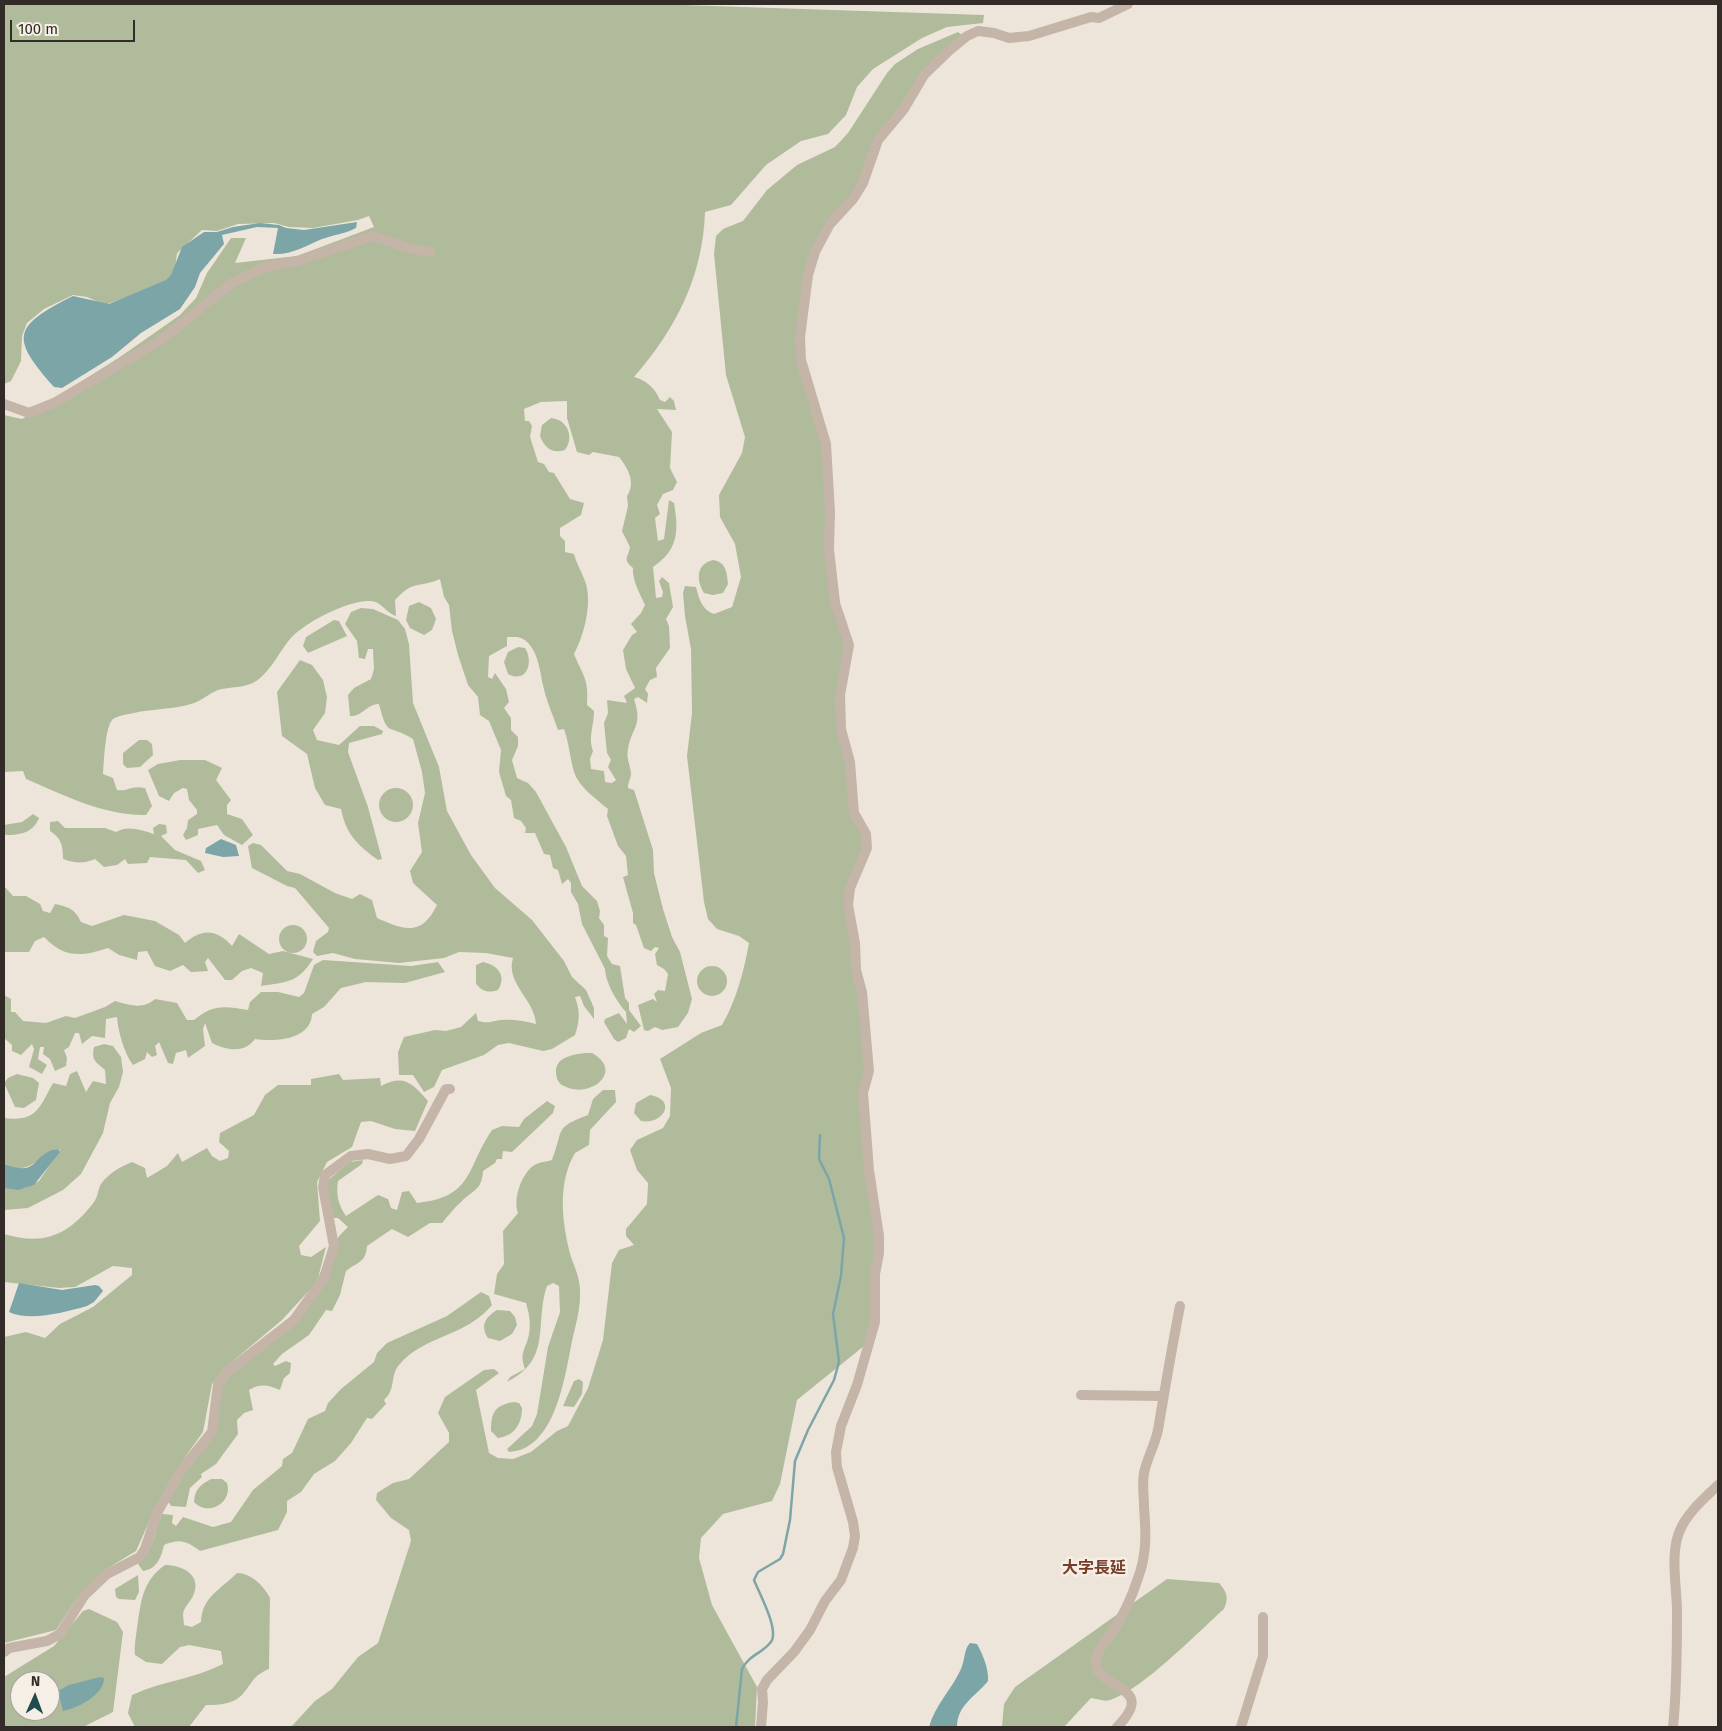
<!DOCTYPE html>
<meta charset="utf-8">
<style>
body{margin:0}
#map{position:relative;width:1722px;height:1731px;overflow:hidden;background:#eee5da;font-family:"Fira Sans",sans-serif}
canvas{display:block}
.frame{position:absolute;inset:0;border:5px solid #322b27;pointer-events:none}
.north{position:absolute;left:10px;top:1671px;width:50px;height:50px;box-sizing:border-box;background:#f6efe6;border:1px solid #a8a19a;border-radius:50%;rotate:2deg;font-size:14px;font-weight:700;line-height:20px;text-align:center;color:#322b27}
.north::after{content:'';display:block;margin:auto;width:18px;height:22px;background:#224b4e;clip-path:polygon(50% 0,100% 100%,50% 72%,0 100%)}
.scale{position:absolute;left:10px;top:20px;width:125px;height:22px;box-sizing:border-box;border:2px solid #322b27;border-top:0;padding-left:6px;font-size:15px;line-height:18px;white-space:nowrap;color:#322b27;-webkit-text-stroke:4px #f6efe6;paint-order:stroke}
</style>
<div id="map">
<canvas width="1722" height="1731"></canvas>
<div class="frame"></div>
<div class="north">N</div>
<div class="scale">100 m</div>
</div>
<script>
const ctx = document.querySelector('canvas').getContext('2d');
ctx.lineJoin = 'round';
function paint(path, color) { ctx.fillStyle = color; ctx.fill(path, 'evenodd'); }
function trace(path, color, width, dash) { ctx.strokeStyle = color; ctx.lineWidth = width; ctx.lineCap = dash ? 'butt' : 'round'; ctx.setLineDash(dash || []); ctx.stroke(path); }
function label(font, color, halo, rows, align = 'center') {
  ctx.font = font + ' "Fira Sans","Noto Sans JP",sans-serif'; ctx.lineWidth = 5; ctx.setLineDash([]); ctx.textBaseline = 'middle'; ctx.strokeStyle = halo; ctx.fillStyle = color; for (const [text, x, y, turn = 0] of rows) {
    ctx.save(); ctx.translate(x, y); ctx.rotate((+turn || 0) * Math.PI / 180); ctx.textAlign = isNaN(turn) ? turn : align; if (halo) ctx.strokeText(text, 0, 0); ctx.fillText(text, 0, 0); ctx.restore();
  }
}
paint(new Path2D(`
 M4,4H653L984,15L983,23L947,27L922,38L873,69L857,87L846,115L828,134L801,141L766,165L731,205L705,212C703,276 676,329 634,377C646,380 655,388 660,400L665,402L670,397L674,401L676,410L657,409L672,432L670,468L677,482L673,490L663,494L657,505L660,514L655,518L658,541L664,539L669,500L674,503C679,532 678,550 653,567L656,598L662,597L663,592L659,581L662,577L669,583L673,607L666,619L669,626L670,648L656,668L657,677L650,680L645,689L648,694L647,703L638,697L634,699C643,727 632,726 628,749C626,758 630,764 631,773C631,778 628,782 628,788L634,790L653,850L654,873L663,909L672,937L680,952L692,999L688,1013L678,1027L662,1030L655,1027L648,1031L644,1030L638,1005L653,999L657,1002L654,994L658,990L665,991L668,974L664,969L657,965L655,954L659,948L655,947L651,951L644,948L636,925L633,923V913L623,877L628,875L626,856L618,846L607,816L608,809C596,799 579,787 574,772C570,758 569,743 564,729L558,730C553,715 546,700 543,685C540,671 538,651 526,641C521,636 514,637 507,637V646L489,656L488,677L492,679L495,673L506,689L509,702L504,708L511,718V730L518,737V746L512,760L517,778L528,783L536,792L566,847L582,886L597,901L600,911L599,918L604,925V936L608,938L607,956L612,964L620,966L625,998L629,1003V1010L641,1026L634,1032L629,1029L626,1038L618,1042L614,1039L604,1022L605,1019L619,1013L627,1024L626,1012C617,1002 606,984 605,969L582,924L578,904L571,892V883L568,879L562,884L558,870L553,868L550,855L544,854L535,833H525L526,828L521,821L514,818L511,800L506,796L499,772L501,750L489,721L480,715L478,697L468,685L458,655L452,631L449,605L444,597L440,579C416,589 415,579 395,600L396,616C386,613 382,602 371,601C350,599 303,623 290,639C279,652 266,681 247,685C237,688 228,687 218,690C208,694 200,702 191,704C174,709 155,709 138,712C131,714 119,715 113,719C105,726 104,762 103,774L113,778L117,790C127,792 131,785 145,788L152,806L146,815C104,816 64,795 26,779L23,771L4,772V415L22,419L120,357L180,315L196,298L207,273L231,238H246L235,263L297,256L374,227L369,216L358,220L313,228L289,227L274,223L238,224L217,231L202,230L177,253L174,275L167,282L105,305L87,297L73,295L44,309L27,323L22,336L21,361L11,381L4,384ZM567,401V418L577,452L589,455L593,452L619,457C628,468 636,483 627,496L628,506L622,531L630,547C628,559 622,558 633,568C632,580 640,594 645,605L641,613L631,624L637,632L632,635L623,650L626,669L635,688L624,696L627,703L607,700L608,713L604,723L607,753L611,760L608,767L616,780L612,783L605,782L604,771L591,769L590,759L593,751C588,736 594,727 594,711L587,705C589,679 583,676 574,654C584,635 592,605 586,584C583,574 577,565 574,554L565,552V541L560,536V528L581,515L584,503L570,499L554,473L549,472L544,464L538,462L530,437L532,426L529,421H525L524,409L541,402Z
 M958,32L962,35L921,73L852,195L818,238L797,334L823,446L827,507L845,642L838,688L864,849L848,885L859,989L876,1237L872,1322L864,1346L797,1400L780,1484L772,1501L723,1514L701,1538L699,1558L712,1605L757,1687L755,1727H291L315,1701L332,1689L358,1657L378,1643L411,1541L409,1530L391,1518L376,1500L377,1493L393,1483L409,1479L449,1442V1433L438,1413L445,1397L484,1370L494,1369L499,1373L476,1390L489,1453L498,1458L513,1459L531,1452L557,1431L568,1426L588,1388L603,1340L612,1263L619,1250L634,1245L626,1236V1229L647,1204L648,1183L637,1170L630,1150L637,1140L663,1128L670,1116L671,1088L660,1059L701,1033L722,1025C736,1001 744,971 749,943L739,936L717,929L708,919L704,902L687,756L692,713L691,649L685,616L683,593L685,586L696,587C699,599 702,610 714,614L732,607L741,577L735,544L720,517L719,495L742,453L745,437L726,375L714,254L716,236L723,229L743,221L767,190L797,165L835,147L848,133L887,73L895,64L918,49Z
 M551,418C567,419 575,437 565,450C552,454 545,448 540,436L542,425Z
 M713,560C726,562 727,572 728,584L723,593L713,595L704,593C696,580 696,564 713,560Z
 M419,602L431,608L436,619L432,630L424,635L410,628L406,620L409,606Z
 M361,608L373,609L398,620L405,629L409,644L413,703L439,767L447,811L471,855L495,888L532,920L564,961L572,977L586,990L594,1008V1019L584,1006L580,996L575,997C580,1011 580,1020 575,1035L552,1049L543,1051L509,1043L498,1045L484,1055L442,1070L434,1087L424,1092L413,1075H399L398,1052L404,1037L435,1030L446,1031L461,1027L476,1013L478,1021C490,1024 491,1021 501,1020C513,1019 525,1021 536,1024C535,1000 505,983 513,958L486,953L459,952L444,958L399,963L355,959L333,953L317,956L313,952L316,941L328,932L329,928L295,888L287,886L252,868L248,846L253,843L261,845L287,871L300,874L335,893L352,899L360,894L372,900L377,918C393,925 414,936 428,919C432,915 434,910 437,905L413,883L410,871L422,852L418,823L425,793L422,772L413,739C388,723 388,739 379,704C367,704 362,717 350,716L348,695L354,688L371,679L374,669L373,649H368L365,659L359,658L357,641L345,624L351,612Z
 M334,620L339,621L347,636L308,653L303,646L306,637Z
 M518,647L525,648C534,662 527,684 508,674L504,662L508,652Z
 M300,660L312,665L323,680L327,697L325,713L313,730L317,740L339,745L360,726H374L383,731L382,734L349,743L348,752L368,807L382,859L378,860C357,845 346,834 341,809L325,805L315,788L307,754L282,736L277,692Z
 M139,740H147L152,744L153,755L140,767L127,768L123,764V753Z
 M180,760H205L222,768L216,780L231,800L227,805V814L242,819L253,835L242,845L224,835L217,825L198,829V835L186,840L183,835L187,828L188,820L197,814V810L189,800L187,789L183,788L174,793L169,801L159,796L148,770L158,764Z
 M379 805a17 17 0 1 1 34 0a17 17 0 1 1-34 0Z
 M33,814L39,818C33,833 20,835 6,835L4,833V825L22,822Z
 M58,821L65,828H105L116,832C128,825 141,830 154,834L153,828L159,824L166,825L167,833L161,836L175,850L201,861L205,870L198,873L186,860L150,857L147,863L128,864L125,859L117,865L104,867L95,859C84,864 74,863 63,859C63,845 61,838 50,831V822Z
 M4,888H6L13,896H26L40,904L43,911L50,913L55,904C69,907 75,909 81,922L92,926L124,915L155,921L179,935L185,943C202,928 217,929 232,946L239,934L269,954L283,951L313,959C298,983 287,982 261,986L263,973L251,968L242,971L232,980H225L208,958L205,962L208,971L191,972L183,965L170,971L155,966L147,951L138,952L137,960L119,955L108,948C81,957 64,958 44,937L35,941L29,952H4Z
 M279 939a14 14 0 1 1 28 0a14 14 0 1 1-28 0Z
 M323,960L411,966L438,962L445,972L405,983L366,982L341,988L324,1007L312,1014C311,1040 275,1042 255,1039C244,1054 226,1050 212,1043L205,1023L203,1029L205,1046L188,1058L186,1050L176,1053L173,1064L168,1063L159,1042L155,1046L157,1055L152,1057L147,1052L145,1059L133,1065C124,1053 118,1031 117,1017L106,1019L105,1038L92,1036L82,1044L79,1033H75L69,1047L64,1050L67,1058L66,1066L55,1071L50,1059L43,1054L44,1047H40L38,1059L47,1065L42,1074L29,1067L34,1049L32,1044L21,1055L12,1051V1045L4,1038V995L11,999V1012H15L23,1021L46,1023L66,1016L75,1018L105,1007L115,1001C130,1005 142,1010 155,999L177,1003L187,1020H194C213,1004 224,1006 248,1010L250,1002L261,992H278L299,997L304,993L314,965Z
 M483,962C498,965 507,976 498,990C488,993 483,992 476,984V965Z
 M697 981a15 15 0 1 1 30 0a15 15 0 1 1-30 0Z
 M104,1044L113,1046L121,1057L123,1072L119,1087L110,1103L103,1133L81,1174L63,1190L28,1208L4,1210V1187L25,1188L39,1181L60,1150L57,1149C36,1156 31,1177 4,1164V1118C36,1122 39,1109 53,1083L66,1086L70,1074L77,1071L86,1092L93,1081L106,1084L105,1070C96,1062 91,1060 94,1047Z
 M592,1053C626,1072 588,1101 562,1085C558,1083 556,1077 556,1072C555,1055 580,1053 592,1053Z
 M17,1074L33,1078L39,1083L36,1100L24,1108L15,1107L4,1083L8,1078Z
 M339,1074L343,1080L380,1078L381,1086C404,1074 412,1083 428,1101L415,1131L395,1129L371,1121L361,1122L352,1147L327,1162L317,1182L320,1221L299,1246L301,1255L311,1257L326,1247L317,1282L282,1320L233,1361L212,1384L203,1432L183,1460L153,1513L136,1551L108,1568L79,1595L56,1630L4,1643V1337L26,1332L45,1338L60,1324L93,1307L132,1275V1268L113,1266L75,1287L59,1288L4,1282V1234C44,1246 69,1235 94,1202C98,1197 98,1189 101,1184C109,1173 120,1167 132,1162L145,1168L147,1178L167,1166L178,1153L182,1162L207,1148L212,1156L220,1161L228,1158L229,1151L219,1142L220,1133L254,1115L265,1095L278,1085H311V1079Z
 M603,1090H615L616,1102L590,1130L589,1145L575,1153C557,1183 562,1224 571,1257C575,1268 579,1276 580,1289C581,1307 576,1324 572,1341C565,1377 555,1450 509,1452L507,1449L532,1426L537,1414L548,1347L560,1312L559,1286L553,1283L547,1286C534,1324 553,1359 507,1382L510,1377L525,1369C519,1351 526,1350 529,1334C531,1323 529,1313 526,1303L494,1294L497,1274L504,1264L503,1231L518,1213C513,1199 521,1175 533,1166C538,1162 546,1162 552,1160C564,1130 553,1128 588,1115L593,1099Z
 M650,1095C678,1100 663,1125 641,1121L634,1113L636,1103Z
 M547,1101L555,1106L553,1113L512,1152L503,1151L502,1159H497L495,1163L483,1171C482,1191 472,1190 461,1202C454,1208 448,1216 442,1223H430L408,1237L392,1229L367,1246C366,1263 357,1262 346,1271L340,1295L332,1311L326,1310L309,1335L282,1354L273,1364L275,1366L286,1361L291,1363L290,1373L284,1378L280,1390C269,1385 260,1383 249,1390L253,1410L244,1413L237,1420L238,1434L216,1464L201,1474L202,1477L190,1488L186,1507L171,1506L168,1501L179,1477L211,1437L220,1388L225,1379L296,1321L339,1236L348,1227L338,1218H333L327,1188L328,1180L350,1162L363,1160L362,1164L338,1181C336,1193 338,1205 346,1216L378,1195L388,1199L391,1208L397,1210L402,1192L409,1191L417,1203C474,1197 466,1168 492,1130L502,1126L519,1127L524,1119Z
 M481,1292L489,1296L492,1305C466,1337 424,1335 399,1365C390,1375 396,1390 384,1400L386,1404L372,1419L367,1418L351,1443L335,1461L314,1474L301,1492L287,1501V1512L278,1530L200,1551C187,1541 180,1538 164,1545C161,1558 157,1569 143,1571L138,1564C154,1551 154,1532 162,1514L173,1515L172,1523L176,1526L183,1517L213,1527L231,1522L253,1490L282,1466L283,1459L292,1453L308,1419L325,1411L328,1403L341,1389L374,1362L377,1353L387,1343L447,1316Z
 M497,1310L510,1311L515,1317L517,1325L512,1334L500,1341L488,1338C480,1326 485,1317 497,1310Z
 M579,1379L583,1382L582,1394L574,1407L563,1406L574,1381Z
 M514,1402L519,1403L522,1408C522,1424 514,1436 498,1438L491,1431C491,1412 495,1405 514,1402Z
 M211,1479H222L227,1483C233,1503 208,1517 194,1502C195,1489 200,1485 211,1479Z
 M165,1565C182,1565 203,1575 193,1596C191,1601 186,1605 184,1610C182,1614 184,1621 184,1625L192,1627L201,1622C202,1597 220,1590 237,1573C251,1573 264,1586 270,1598L269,1669C240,1680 255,1706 206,1705L189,1727H135L128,1713L132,1695C162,1681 194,1679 223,1664L221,1651L189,1645L180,1647L162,1664L146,1662L135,1655C134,1645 136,1638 137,1628C141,1602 142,1581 165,1565Z
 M138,1575L139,1592L135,1600L119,1599L116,1597L115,1589Z
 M1167,1579L1219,1583C1227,1592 1229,1598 1224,1609C1197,1633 1142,1690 1110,1700C1105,1702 1097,1699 1091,1698L1064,1727H1002L1004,1704L1015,1687Z
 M89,1609L117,1622L123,1632L113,1712L83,1727H4V1677L54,1646L83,1611ZM20,1681H50V1711H20Z`), '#b0bb9c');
paint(new Path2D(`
 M357,222L356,228C345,234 333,235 322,239C305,246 292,255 273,254L278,228L257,227L222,235L224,244L200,273L195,287L180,309L141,333L112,357L62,388L54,387C11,338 11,327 73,296L109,304L166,280L171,275L182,247L204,232H217L233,227L260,223L279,225L286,228L304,230Z
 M221,839L236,845L239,856L223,857L205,853L206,848Z
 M52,1150L58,1149L60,1152L34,1185L18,1190L4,1188V1164C38,1176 30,1159 52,1150Z
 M19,1283L62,1290L95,1285L99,1286L103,1291L94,1302L87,1306C66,1312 29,1322 9,1312Z
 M970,1643L977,1644C983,1655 989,1669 988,1681C976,1696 957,1705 957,1727H929C935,1705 952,1689 961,1669C965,1660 964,1649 970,1643Z
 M100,1677L104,1678C104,1695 78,1708 63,1711L58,1691L69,1685Z`), '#7ca5a8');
trace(new Path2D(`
 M736,1727L742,1669C749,1655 761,1654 770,1643C781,1632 759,1593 754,1580L758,1572L780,1559L783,1554L790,1520L795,1461L808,1430L834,1380L839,1362L833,1314L841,1276L844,1238L829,1179L819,1159L820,1135`), '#7ca5a8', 2.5);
trace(new Path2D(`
 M4,404L29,413L54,403L161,340L232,283L265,267L297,261L373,236L409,248L430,252
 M1081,1395L1162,1396
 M4,1652L9,1648L47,1641L60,1634L84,1596L107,1574L140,1557L145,1549L157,1513L182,1469L212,1432L218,1384L227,1372L294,1320L324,1278L334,1246L323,1187L325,1175L351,1156L368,1154L390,1159L406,1156L419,1139L446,1089H450
 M761,1727L763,1702L762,1689L767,1680L794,1652L810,1630L825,1601L841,1580L853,1548L855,1536L853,1522L837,1467L836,1452L841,1426L857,1385L875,1322V1274L879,1253V1236L869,1170L863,1093L869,1071L862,992L856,970L855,943L848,905L850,888L867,848L866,834L854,813L850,762L841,729L840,695L849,645L835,603L829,549L830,512L826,444L801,360L800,337L808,275L815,252L830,224L853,199L863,183L878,140L904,109L924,75L950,50L967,36L978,31L994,33L1009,38L1029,36L1091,17L1099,18L1128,4
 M1117,1727C1163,1681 1085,1691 1097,1655C1100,1647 1107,1640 1112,1633C1123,1616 1132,1597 1138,1578C1147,1555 1146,1532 1144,1507C1144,1496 1142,1484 1144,1473C1147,1458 1155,1445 1158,1430C1165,1388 1172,1347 1180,1306
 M1241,1727L1263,1656V1617
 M1673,1727C1677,1689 1677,1650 1677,1612C1677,1586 1669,1552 1681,1528C1689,1511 1705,1498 1718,1485`), '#c4b5a8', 10);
label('bold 16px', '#773d2a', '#f6efe6', [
 ["大字長延",1094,1569]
]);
</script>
